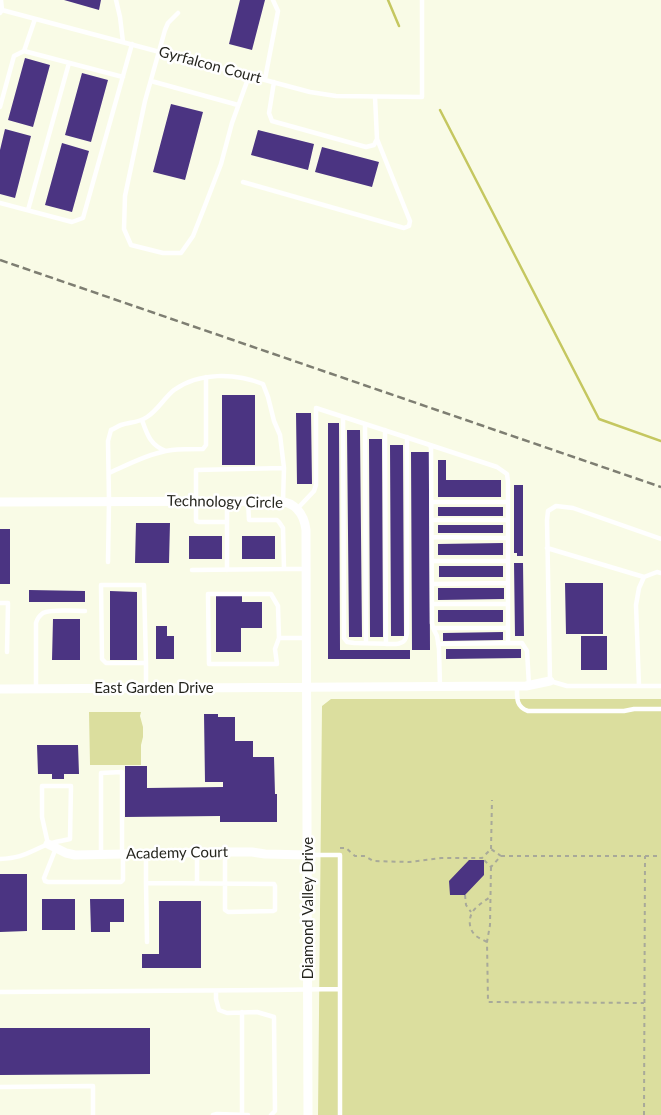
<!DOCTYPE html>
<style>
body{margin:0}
canvas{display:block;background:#f9fbe6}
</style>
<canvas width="661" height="1115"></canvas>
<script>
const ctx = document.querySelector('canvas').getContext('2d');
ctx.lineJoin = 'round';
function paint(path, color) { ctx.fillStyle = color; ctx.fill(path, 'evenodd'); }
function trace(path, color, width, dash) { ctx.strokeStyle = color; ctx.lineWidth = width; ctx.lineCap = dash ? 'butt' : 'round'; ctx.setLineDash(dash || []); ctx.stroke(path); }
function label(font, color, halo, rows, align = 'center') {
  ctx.font = font + ' Lato,sans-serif'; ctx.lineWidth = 5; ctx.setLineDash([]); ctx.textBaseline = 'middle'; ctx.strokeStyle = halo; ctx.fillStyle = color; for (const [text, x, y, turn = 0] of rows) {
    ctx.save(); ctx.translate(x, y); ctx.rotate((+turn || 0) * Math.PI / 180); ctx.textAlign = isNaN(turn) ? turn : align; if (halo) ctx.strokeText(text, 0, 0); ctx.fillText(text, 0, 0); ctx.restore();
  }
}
paint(new Path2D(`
 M331,699H661V1115H318L322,706Z
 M89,712H141L140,716L143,727V737L141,745V765H90Z`), '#dbde9e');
trace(new Path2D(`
 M388,0L399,26
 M440,110L599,419L661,441`), '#c5c760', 2.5);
paint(new Path2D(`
 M64,0H101L99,10Z
 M240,0H265L252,50L229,44Z
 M25,58L50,65L33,127L8,120Z
 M82,73L108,80L91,142L65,135Z
 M171,104L203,112L185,180L153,172Z
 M5,129L31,136L15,198L0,194V150Z
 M258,130L314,144L308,170L251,155Z
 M62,143L89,151L72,212L45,205Z
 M322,147L379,162L372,187L315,172Z
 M222,395H255V465H222Z
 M296,413H311L312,484H297Z
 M328,423H339L340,650H410V659H328Z
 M347,430H360L362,637H349Z
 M369,439H382L383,637H370Z
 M390,445H403L404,636H391Z
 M411,452H429L430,650H412Z
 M438,460H446V480H501V497H438Z
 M514,485H523V556H517V553H514Z
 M438,507H503V516H438Z
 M136,523H170L169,563H135Z
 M438,525H503V533H438Z
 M0,529H10V584H0Z
 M189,536H222V559H189Z
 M242,536H275V559H242Z
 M503,543V555H438V544Z
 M514,563H523L524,636H515Z
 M439,566H503V577H439Z
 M565,583H603V634H566Z
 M438,588H504V599L438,600Z
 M29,590L85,591V602H29Z
 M110,591L137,592V660H110Z
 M216,595L242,596V602H262V628H241V652H216Z
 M438,610H503V622H438Z
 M53,619H80V660H52Z
 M156,626H167V636H174V659H156Z
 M503,632V640L443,641V633Z
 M581,636H607V670H581Z
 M446,649H521V658L446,659Z
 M204,714H218V717H235V741H253V757H274L275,794H277V822H220V816L125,817V766H147V788L223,787V782H205Z
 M37,745H78L79,774H64V779H52V774H38Z
 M469,860H484V875L465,895H450L449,881Z
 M0,874H27V931L0,932Z
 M42,899H75V930H42Z
 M90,899H124V922H110V932H91Z
 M159,901H201V968H142V954H159Z
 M0,1028H150V1074L0,1075Z`), '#4b3482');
trace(new Path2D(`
 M340,848H346L355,856H365L373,861L409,862L441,858H482L491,849L501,856L491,867L482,858
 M491,849L492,800
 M501,856H661
 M491,867L490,925L487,942L488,1002L644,1003
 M465,895L466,905L471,912
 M487,942C483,940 479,938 476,936C467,928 468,914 477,907C481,903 486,900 490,897
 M644,1115L645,856`), '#a8a999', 2, [4, 4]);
trace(new Path2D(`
 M116,0L120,17L123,42
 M2,10L310,92L336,96L422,97V0
 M0,13L2,10L1,0
 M178,13L168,23L165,30L145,101L125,196L124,229L131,245L163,253H181L193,236L206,203L221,164L232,123L249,76
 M24,51L123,77
 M265,79L278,11L273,0
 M151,81L238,105
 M274,82L269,113L272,121L366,147L374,145L377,139L375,97
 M0,107L14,56L24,51L35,19
 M243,182L404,228L409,226L410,221L377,139
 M0,203L72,222L83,218L132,44
 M28,210L69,63
 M343,417L344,638L347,642L354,643L396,644C404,643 406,640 407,633V437
 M142,420C147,434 150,445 166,451
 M365,424L366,643
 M385,430L386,644
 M430,445L497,467L507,474L508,482V643
 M109,473C129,464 150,453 172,450C182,449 193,449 203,449L206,445V377
 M248,501L249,520H277L279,522L283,528L284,569H306
 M432,502H508
 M297,509L314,491L316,485V408L430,445L431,448L432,623L433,628L437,636L439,649L440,686
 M432,520H508
 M227,522H199L196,521V470L284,468L283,501
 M432,537L508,538
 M661,539L573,508L556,506L548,511L547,520L550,681L567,686H661
 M547,548L644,577
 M432,561H508
 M108,562L109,501L108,441L111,430C114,429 118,426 121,425C130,422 138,423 147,417C158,410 164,398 174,390C199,372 235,373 263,384L268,397L274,421L280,435L284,468
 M192,570L284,569
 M227,570V501
 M432,584L508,583
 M0,603H8L7,652
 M432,604H508
 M433,628H508
 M279,638L278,606L271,594H208L209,664H277L275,649L279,638H307
 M438,644L522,643L527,651L529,685
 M146,663L144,585H101L102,659L106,663H146V688
 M639,686L636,605L639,588L644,577L657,572L661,573
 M517,687C517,698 516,707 528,711H624L634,709H661
 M36,689V623C37,619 39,616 43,613C51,609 75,611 85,611
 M56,848L44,878L45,881L48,882H121L123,880V854
 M197,852V883
 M146,853V883L274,884L275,886V910L273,911L228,912L225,910V852
 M101,854V773L122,772V854
 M308,855H340V1115
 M0,859C22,858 27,853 46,845C53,842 62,841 70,839L71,786H42V817L48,844
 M146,883L147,942
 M216,991V999L219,1010L227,1013L257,1012L274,1017L275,1111L271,1115
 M0,992L271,990L340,989
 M242,1012V1114
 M0,1087L93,1086V1115
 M213,1115L217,1114L248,1115`), '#fff', 4.5);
trace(new Path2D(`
 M0,502L278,501C295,502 304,514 306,530L308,1115
 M0,689L526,686L550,681
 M48,844L66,853L75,855L225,852H252L265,854L308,855`), '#fff', 9);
trace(new Path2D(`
 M0,260L661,487`), '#7e7e72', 2.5, [8, 4]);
label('15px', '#26261f', '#fff', [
 ["Gyrfalcon Court",210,65,15],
 ["Technology Circle",225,502,1],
 ["East Garden Drive",154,688],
 ["Academy Court",177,853,-1],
 ["Diamond Valley Drive",308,908,-90]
]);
</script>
